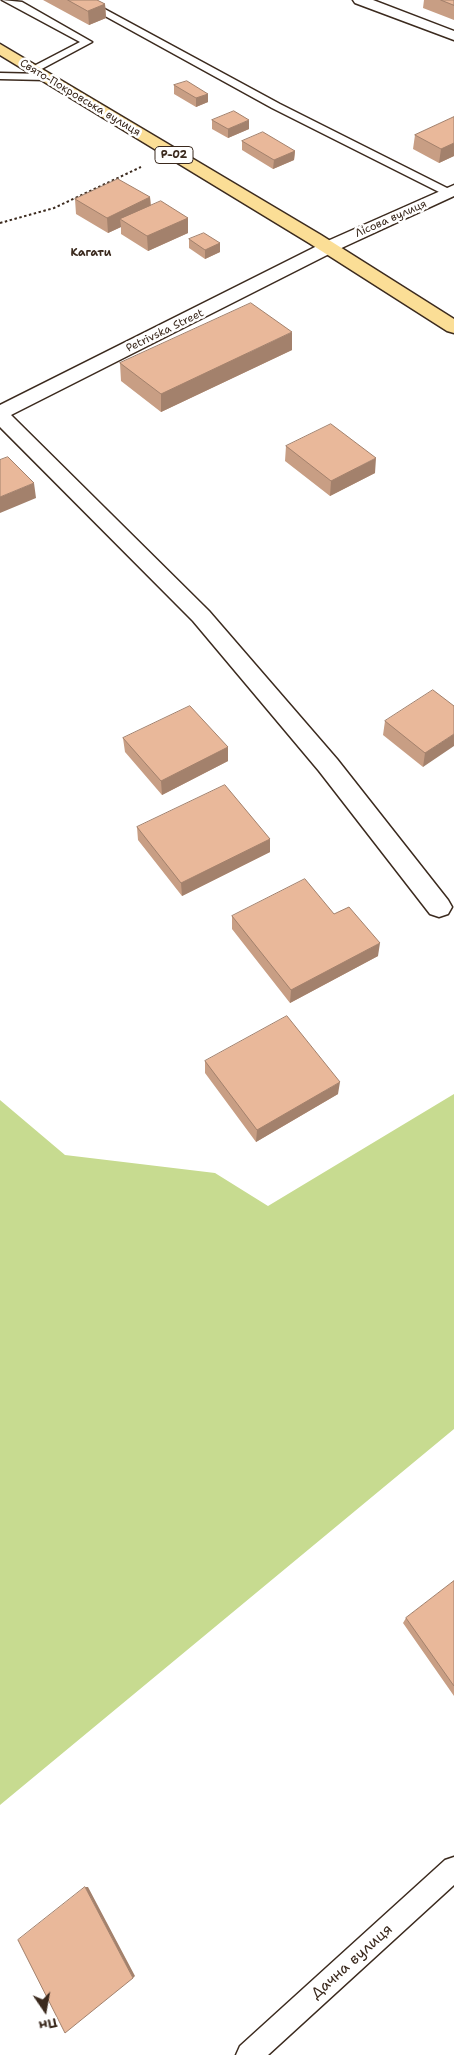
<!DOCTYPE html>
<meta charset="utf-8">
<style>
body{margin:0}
#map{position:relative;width:454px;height:2055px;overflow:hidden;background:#fff;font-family:"Shantell Sans",sans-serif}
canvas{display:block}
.north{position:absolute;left:20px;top:1985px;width:50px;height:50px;-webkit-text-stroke:4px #fff;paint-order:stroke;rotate:168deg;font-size:14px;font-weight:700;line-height:20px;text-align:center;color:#3b2a1e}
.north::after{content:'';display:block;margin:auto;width:18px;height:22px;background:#3b2a1e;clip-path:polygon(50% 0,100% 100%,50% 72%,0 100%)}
</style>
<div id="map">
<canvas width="454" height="2055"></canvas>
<div class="north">Пн</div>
</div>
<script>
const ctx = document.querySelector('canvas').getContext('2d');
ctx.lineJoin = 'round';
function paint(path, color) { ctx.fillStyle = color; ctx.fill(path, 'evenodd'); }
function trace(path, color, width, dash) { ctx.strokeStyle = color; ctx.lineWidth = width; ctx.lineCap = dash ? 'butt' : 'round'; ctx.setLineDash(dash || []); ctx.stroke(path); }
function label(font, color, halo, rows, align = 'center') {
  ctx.font = font + ' "Shantell Sans",sans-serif'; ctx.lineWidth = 5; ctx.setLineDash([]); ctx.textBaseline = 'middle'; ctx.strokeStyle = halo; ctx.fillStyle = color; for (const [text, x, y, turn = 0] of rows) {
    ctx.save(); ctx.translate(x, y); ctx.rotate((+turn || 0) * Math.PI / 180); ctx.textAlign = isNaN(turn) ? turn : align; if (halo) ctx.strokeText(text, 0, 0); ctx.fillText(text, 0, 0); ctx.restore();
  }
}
paint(new Path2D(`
 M454,1094V1429L0,1805V1100L65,1155L215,1173L268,1206Z`), '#c7db90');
const lane = new Path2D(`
 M2,0L22,2L92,42L36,72H30V68L80,42Z
 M76,0H88L280,104L453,191L454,194L445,195L272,108Z
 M0,73L45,74L50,77L45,80L0,79Z
 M454,1857V1885L268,2055H236L240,2046L445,1860Z`);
const street = new Path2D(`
 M353,0H373L454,31V40L355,3Z
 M454,185V196L335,251L11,415L209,611L337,759L448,900L452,907L448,914L439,917L430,914L319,771L193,621L0,427V405L323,243Z`);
const primary = new Path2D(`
 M0,44L321,235L454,319V333L447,331L309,243L0,55Z`);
trace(lane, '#3b2a1e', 3);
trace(street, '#3b2a1e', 3);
trace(primary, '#3b2a1e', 3);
trace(new Path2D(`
 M0,223L54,208L141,167`), '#3b2a1e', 2, [2.5, 2.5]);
paint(lane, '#fff');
paint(street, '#fff');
paint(primary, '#fbde96');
paint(new Path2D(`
 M43,0H97L105,4L106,18L89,25Z
 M424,0H454V20L423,8Z
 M174,85L208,94V102L196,107L174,94Z
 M454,117V156L439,163L413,149L415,135Z
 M212,120L249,129L228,138L212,129Z
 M242,141L295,151L294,160L273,169L242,150Z
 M150,197L151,206L188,218V233L148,251L121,234V227L108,233L76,214L75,199Z
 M189,239L220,243V252L205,259L189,248Z
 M292,350L161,412L121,381L120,363Z
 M286,446L375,473L330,496L285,461Z
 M454,706L423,767L383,735L385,721Z
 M123,738L228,747V761L162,795L125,752Z
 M137,827L270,839V852L182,896L138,840Z
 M334,914L378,956L290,1003L232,929V916Z
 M205,1061L338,1094L256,1142L205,1073Z
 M454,1581V1696L403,1623L406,1618Z`), '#c89e84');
paint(new Path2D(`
 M105,4L106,18L89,25L88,11Z
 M208,94V102L196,107V98Z
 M249,120V129L228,138V129Z
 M454,143V156L439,163L441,149Z
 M295,151L294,160L273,169L274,160Z
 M150,197L151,212L120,219L121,227L108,233L107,218Z
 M188,218V233L148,251L147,236Z
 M220,243V252L205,259V250Z
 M292,332V350L161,412V394Z
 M376,458L375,473L330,496L331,481Z
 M34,483L36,498L0,513V497Z
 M454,734V746L423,767L425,753Z
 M228,747V761L162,795L161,781Z
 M270,839V852L182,896L181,883Z
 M380,943L378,956L290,1003L291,990Z
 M340,1082L338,1094L256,1142L257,1130Z
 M85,1887H88L135,1976L133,1978Z`), '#a3816c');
const building = new Path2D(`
 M68,0H97L105,4L88,11Z
 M441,0H454V5Z
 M187,81L208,94L196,98L174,85Z
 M234,111L249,120L228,129L212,120Z
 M454,117V143L441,149L415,135Z
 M263,132L295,151L274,160L242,141Z
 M118,179L150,197L107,218L75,199Z
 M161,201L188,218L147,236L120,219Z
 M204,233L220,243L205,250L189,239Z
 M251,303L292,332L161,394L120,363Z
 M331,424L376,458L331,481L286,446Z
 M8,457L34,483L0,497V460Z
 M433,690L454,706V734L425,753L385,721Z
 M190,706L228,747L161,781L123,738Z
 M225,785L270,839L181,883L137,827Z
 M305,879L334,914L349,907L380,943L291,990L232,916Z
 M287,1016L340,1082L257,1130L205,1061Z
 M454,1581V1686L406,1618Z
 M85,1887L133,1978L65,2033L18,1940Z`);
paint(building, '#e9b89a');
trace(building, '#a3816c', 1);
label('11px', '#3b2a1e', '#fff', [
 ["Свято-Покровська вулиця",80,98,31],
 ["Лісова вулиця",391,219,-24],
 ["Petrivska Street",165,331,-26]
]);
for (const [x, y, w] of [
 [174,155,38]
]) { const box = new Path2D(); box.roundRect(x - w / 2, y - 8.5, w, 17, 4); ctx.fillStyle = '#fff'; ctx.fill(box); trace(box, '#3b2a1e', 1); }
label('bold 11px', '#3b2a1e', null, [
 ["Р-02",174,155]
]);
label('bold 11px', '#3b2a1e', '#fff', [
 ["Кагати",91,253]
]);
label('15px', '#3b2a1e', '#fff', [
 ["Дачна вулиця",352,1962,-42]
]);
</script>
